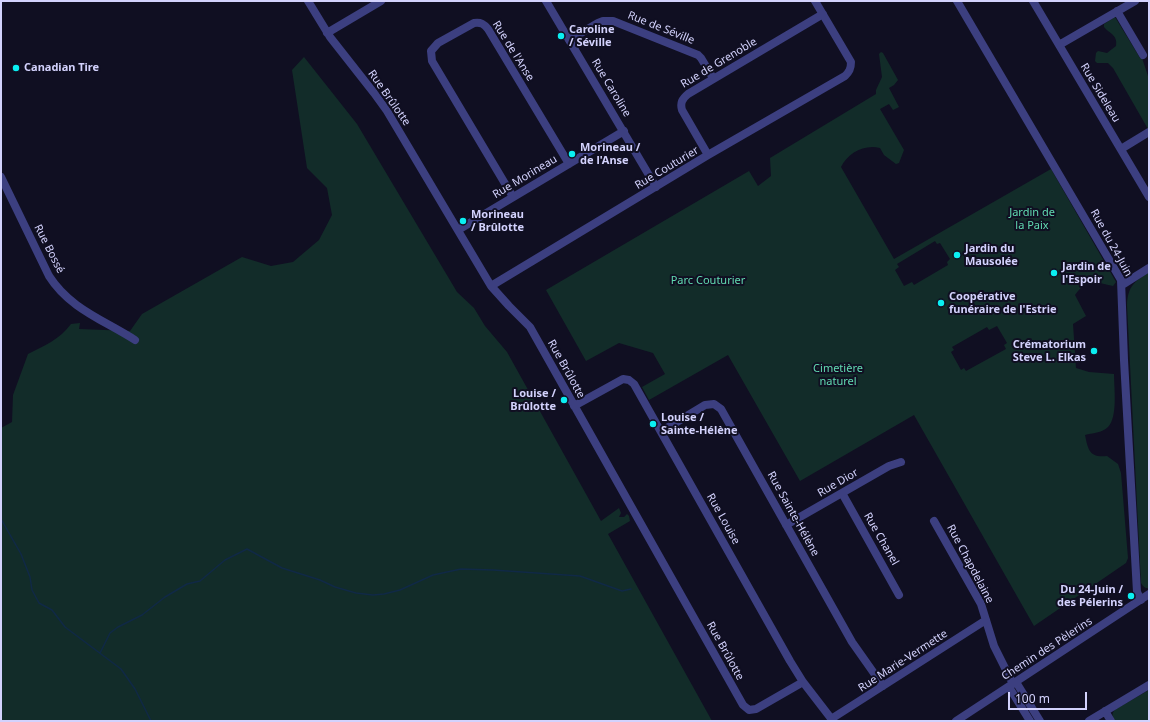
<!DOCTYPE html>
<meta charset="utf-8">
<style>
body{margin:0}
#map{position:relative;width:1150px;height:722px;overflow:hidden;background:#100f22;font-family:"Noto Sans",sans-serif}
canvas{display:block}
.frame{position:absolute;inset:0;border:2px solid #d3d2fd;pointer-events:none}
.scale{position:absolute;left:1008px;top:692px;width:79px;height:18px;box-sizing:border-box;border:2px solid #d3d2fd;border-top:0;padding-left:5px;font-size:12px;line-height:14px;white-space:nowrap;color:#d3d2fd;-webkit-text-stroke:3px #100f22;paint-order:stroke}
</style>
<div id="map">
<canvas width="1150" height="722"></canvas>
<div class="frame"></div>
<div class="scale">100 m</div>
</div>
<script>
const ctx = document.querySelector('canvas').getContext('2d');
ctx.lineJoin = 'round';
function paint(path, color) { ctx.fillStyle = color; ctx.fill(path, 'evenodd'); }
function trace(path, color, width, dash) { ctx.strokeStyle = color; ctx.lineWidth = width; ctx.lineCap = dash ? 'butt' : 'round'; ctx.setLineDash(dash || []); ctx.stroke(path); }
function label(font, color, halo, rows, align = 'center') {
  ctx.font = font + ' "Noto Sans",sans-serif'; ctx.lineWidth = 4; ctx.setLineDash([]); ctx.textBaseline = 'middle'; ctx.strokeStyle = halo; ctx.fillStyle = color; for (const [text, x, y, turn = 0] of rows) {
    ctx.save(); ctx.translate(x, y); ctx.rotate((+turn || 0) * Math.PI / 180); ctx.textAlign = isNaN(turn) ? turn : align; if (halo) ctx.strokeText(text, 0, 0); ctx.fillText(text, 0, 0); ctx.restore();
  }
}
paint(new Path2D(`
 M1115,17L1140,58H1142L1149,79L1148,129L1113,68L1108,63H1097L1095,61L1096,53L1098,51L1107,53L1116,46C1118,35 1110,34 1104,27V24Z
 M881,52L883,53L898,80L894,85L889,88L899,107L893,110L889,104L880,109L904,150L899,163L896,164L884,155L880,148C864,144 848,153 841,167L894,259L1051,169L1116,282L1113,286C1094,282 1087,278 1075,295L1086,316L1073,324L1076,368L1089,372L1114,374C1114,388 1118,417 1108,427C1102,433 1092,433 1085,435C1088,449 1089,458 1107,456L1118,464L1121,473L1128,558L1126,563L1034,626L914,415L800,481L728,355L649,400L642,387L665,374L653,353L619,343L586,361L546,290L749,171L758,186L771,176L770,158L876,94V90L882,77L879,54ZM935,241L937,244L940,243L950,259L947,262L948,265L914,285L912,282L904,286L895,270L899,267L897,264ZM997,326L1007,343L1004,345L1006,349L966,371L964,368L961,370L951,352L954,350L952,347L987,327L989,330Z
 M304,57L357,124L457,292L474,308L485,326L507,352L601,521L619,508L621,513L619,517H624L627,514L629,516L630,521L608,534L712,721H1V428L12,422L13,395L28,354C44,346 60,339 71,324L80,323L79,329L130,331L142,314L242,257L271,266L293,262L319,240L332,215L327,188L307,168L292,70Z
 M1149,272V588C1145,589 1143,586 1141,583L1127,305C1128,286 1134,282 1149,272Z
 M1149,690V721H1115C1112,716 1111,713 1116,709Z`), '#122c29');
trace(new Path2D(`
 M1,519L21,554L30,577L32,590L39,603L52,610L65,627L121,669L135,689L151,721
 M100,653L110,633L118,627L142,615L165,597L187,584L200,581L225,560L247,549L282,568L320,580L335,587L356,593L373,595L384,594L400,590L433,575L461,569L493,570L580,576L622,591L631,589`), '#102946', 1.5);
trace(new Path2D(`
 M308,1L330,37L374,93L387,111L491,286L509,306L530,327L743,705L749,710L756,709L803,682
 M546,1L656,187
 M957,1L1121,280L1124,360L1137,592L1141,600
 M1033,1L1149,197
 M1117,11L1143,55
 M327,33L381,1
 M569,40L598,23L603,21H613L698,55L701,58L713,78
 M1059,45L1135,1
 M1121,149L1149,132
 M708,155L682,110C680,103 682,99 688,94L823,14
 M1,177L49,276C70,309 104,320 135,340
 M513,197L432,61L431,51L438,43L474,23C481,22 484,24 488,29L569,164
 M458,230L624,131
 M1122,285L1149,268
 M491,286L708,155L845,76C849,72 851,69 851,62L815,1
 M574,406L623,379L629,380L634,384L790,661L803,682L833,721
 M662,431L705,405L714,404L721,409L852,642L883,686
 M842,493L899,595
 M934,521L981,604L994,646L1013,684
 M786,525L889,466L901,462
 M1016,682L1040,721
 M1009,687L1030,721
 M1105,711L1111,721
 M831,719L986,620
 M956,721L1149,594
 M1089,721L1149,685`), '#3c3f80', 8);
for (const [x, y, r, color] of [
 [561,36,4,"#0aeff2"],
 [16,68,4,"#0aeff2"],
 [572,154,4,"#0aeff2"],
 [463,221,4,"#0aeff2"],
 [957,255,4,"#0aeff2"],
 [1054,273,4,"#0aeff2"],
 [941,303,4,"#0aeff2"],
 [1094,351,4,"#0aeff2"],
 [564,400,4,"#0aeff2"],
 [653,424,4,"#0aeff2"],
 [1131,596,4,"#0aeff2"]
]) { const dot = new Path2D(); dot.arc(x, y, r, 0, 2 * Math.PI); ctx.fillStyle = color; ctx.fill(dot); trace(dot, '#100f22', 1.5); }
label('11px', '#d3d2fd', '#100f22', [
 ["Rue de Séville",661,28,22],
 ["Rue de l'Anse",513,51,58],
 ["Rue de Grenoble",719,63,-31],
 ["Rue Caroline",611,88,59],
 ["Rue Sideleau",1100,93,59],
 ["Rue Brûlotte",389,98,55],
 ["Rue Couturier",667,168,-31],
 ["Rue Morineau",525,177,-31],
 ["Rue du 24-Juin",1111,243,61],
 ["Rue Bossé",49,249,63],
 ["Rue Brûlotte",566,369,61],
 ["Rue Dior",838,483,-30],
 ["Rue Sainte-Hélène",793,514,61],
 ["Rue Louise",723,519,61],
 ["Rue Chanel",881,539,60],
 ["Rue Chapdelaine",970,564,62],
 ["Chemin des Pèlerins",1047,649,-33],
 ["Rue Brûlotte",725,651,61],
 ["Rue Marie-Vermette",903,661,-33]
]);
label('bold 11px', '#d3d2fd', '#100f22', [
 ["Caroline",569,30],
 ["/ Séville",569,43],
 ["Canadian Tire",24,68],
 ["Morineau /",580,148],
 ["de l'Anse",580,161],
 ["Morineau",471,215],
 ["/ Brûlotte",471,228],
 ["Jardin du",965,249],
 ["Mausolée",965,262],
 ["Jardin de",1062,267],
 ["l'Espoir",1062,280],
 ["Coopérative",949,297],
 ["funéraire de l'Estrie",949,310],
 ["Crématorium",1086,345,"right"],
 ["Steve L. Elkas",1086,358,"right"],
 ["Louise /",556,394,"right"],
 ["Brûlotte",556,407,"right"],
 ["Louise /",661,418],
 ["Sainte-Hélène",661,431],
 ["Du 24-Juin /",1123,590,"right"],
 ["des Pélerins",1123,603,"right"]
], 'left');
label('11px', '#61dab1', '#100f22', [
 ["Jardin de",1032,213],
 ["la Paix",1032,226],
 ["Parc Couturier",708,281],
 ["Cimetière",838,369],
 ["naturel",838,382]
]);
</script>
